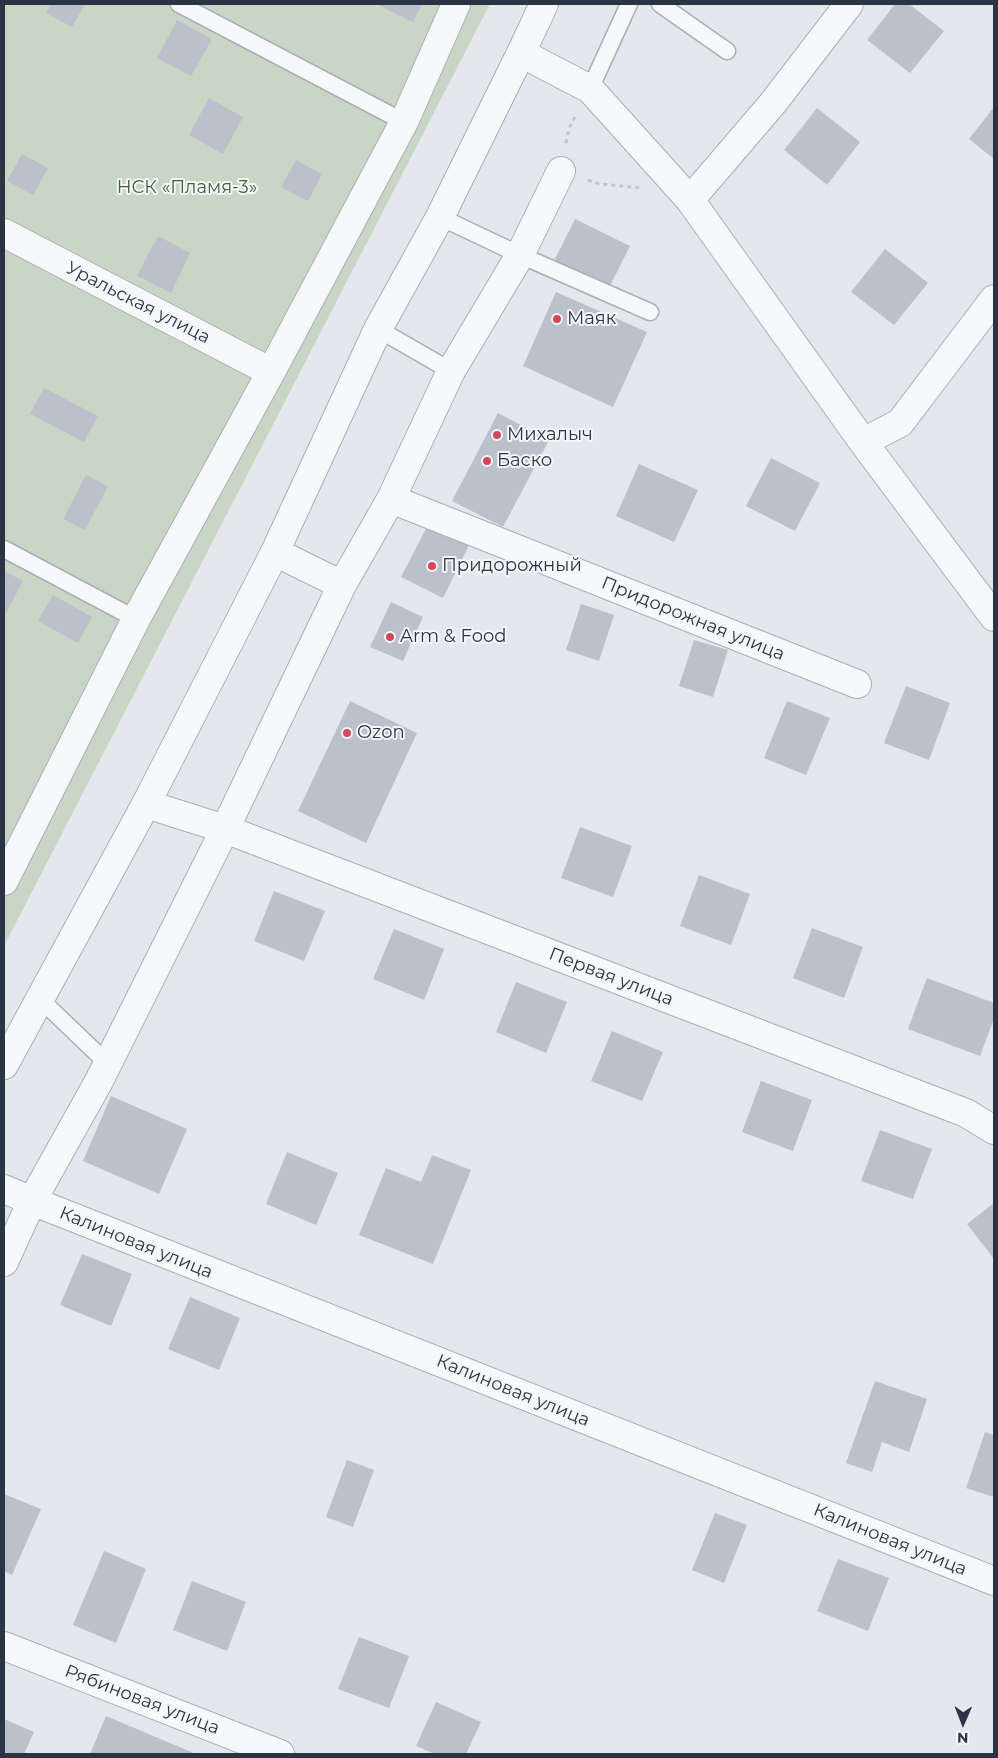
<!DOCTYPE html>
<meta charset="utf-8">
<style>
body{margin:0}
#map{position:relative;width:998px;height:1758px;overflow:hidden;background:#e4e7ec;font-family:Montserrat,sans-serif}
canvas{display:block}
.frame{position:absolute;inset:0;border:5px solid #2b3445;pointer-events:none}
.north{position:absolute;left:938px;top:1698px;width:50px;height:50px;-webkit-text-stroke:4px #f4f6f9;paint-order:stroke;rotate:181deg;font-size:14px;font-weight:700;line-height:20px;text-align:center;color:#2b3445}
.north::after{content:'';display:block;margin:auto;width:18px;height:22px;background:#2b3445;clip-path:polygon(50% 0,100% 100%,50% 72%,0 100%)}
</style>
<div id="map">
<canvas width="998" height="1758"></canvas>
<div class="frame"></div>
<div class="north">N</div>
</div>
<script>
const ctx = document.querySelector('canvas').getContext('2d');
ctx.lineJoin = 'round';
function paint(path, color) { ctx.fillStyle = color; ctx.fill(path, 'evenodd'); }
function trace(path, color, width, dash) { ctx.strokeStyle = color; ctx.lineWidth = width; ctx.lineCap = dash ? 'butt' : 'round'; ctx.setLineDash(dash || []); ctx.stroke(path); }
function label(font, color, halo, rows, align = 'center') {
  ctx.font = font + ' Montserrat,sans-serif'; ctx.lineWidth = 4; ctx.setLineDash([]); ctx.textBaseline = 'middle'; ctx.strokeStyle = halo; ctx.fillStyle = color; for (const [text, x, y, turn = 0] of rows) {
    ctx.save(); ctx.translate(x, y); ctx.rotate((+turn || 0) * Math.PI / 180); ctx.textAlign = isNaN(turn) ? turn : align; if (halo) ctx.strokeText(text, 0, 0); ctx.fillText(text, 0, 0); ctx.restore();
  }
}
paint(new Path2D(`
 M4,4H490L4,946Z`), '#c9d6c5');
paint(new Path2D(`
 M51,4H85L72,27L46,13Z
 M376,4H422L413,22Z
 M895,4H909L944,31L910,73L867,40Z
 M177,20L212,39L191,76L157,58Z
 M209,98L243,117L223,154L189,135Z
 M994,107V159L969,139Z
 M817,108L860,142L827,185L784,150Z
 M22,154L48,168L33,195L7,181Z
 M296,160L322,174L308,201L281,187Z
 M575,219L630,246L609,288L554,261Z
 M158,236L190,253L171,293L137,276Z
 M885,249L928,283L894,325L851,292Z
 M556,292L647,332L613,407L523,366Z
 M44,388L98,416L84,442L30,414Z
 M498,413L549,440L503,527L452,501Z
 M771,458L820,483L795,531L746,506Z
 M639,464L698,490L674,542L616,516Z
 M86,475L108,486L85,530L63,519Z
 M429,523L470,543L443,598L401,577Z
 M4,571L23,581L4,617Z
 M53,595L92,617L78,643L38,621Z
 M391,602L423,617L403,661L370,647Z
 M581,604L614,615L599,661L566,650Z
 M694,640L728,650L713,697L679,686Z
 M906,686L950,703L929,760L884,743Z
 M350,701L417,733L366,843L298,811Z
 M787,701L830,718L806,775L764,758Z
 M580,827L632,846L613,897L561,878Z
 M699,875L750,894L731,945L680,926Z
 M274,891L325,911L304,961L254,941Z
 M812,928L863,947L844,998L793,978Z
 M394,929L444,949L424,1000L373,979Z
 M927,978L994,1003V1019L980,1056L908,1029Z
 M516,982L567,1002L546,1053L496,1032Z
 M612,1031L663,1052L642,1101L591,1081Z
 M761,1081L812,1100L793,1151L742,1132Z
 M111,1096L187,1129L159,1194L83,1161Z
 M880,1130L932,1149L913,1199L861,1181Z
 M287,1152L338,1173L316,1225L266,1204Z
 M432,1155L471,1170L433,1264L359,1235L386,1168L421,1182Z
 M994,1203V1259L967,1224Z
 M82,1254L132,1274L111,1326L60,1305Z
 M190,1297L240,1318L219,1370L168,1349Z
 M875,1381L927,1399L909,1452L882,1442L872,1472L846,1463Z
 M985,1432L994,1435V1497L966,1488Z
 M347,1460L374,1470L353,1527L326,1517Z
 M4,1494L41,1509L12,1575L4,1571Z
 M715,1513L747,1525L724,1583L692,1570Z
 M104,1551L146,1569L116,1643L73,1625Z
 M838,1559L889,1578L868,1631L817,1611Z
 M192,1581L246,1602L227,1651L173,1630Z
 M359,1637L409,1656L389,1708L338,1689Z
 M436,1702L481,1722L466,1754H435L416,1746Z
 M106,1716L196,1754H90Z
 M4,1719L34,1732L24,1754H4Z`), '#bbc0ca');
const service = new Path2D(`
 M179,4L404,122
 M660,4L727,51
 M590,89L629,4
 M440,217L520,255L650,312
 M378,329L451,371
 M4,549L136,619
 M40,999L108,1064`);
const minor = new Path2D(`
 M521,53L590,89L690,200L863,442L994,617
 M690,200L773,103L849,4
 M4,233L271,372
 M863,442L900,423L994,299
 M391,499L857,684
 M275,552L342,585
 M146,804L225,829L966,1113L994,1130
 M4,881L136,619L271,372L404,122L456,4
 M4,1189L32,1201L994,1581
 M4,1262L32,1201L99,1081L225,829L342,585L391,499L451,371L520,255L561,171
 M4,1646L280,1754`);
const tertiary = new Path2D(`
 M4,1065L146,804L275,552L378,329L440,217L521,53L544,4`);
trace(service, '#a9aeb7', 19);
trace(minor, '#a9aeb7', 30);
trace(tertiary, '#a9aeb7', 30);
trace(new Path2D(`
 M566,143L569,128L575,117
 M588,180L600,184L641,188`), '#c2c5cb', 3, [4, 4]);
trace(service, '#f7f8fa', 16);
trace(minor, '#f7f8fa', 28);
trace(tertiary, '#f7f8fa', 28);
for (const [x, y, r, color] of [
 [557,319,5,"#d1495b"],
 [497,435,5,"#d1495b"],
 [487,461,5,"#d1495b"],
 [432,566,5,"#d1495b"],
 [390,637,5,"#d1495b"],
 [347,733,5,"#d1495b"]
]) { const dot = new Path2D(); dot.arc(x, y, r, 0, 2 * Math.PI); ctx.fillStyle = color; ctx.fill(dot); trace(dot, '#f4f6f9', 2); }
label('18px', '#3f6138', '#f4f6f9', [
 ["НСК «Пламя-3»",187,188]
]);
label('18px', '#2b3445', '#f4f6f9', [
 ["Уральская улица",138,303,27],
 ["Придорожная улица",693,619,22],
 ["Первая улица",611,977,21],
 ["Калиновая улица",136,1243,22],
 ["Калиновая улица",513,1391,22],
 ["Калиновая улица",890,1540,22],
 ["Рябиновая улица",142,1700,21]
]);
label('18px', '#2b3445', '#f4f6f9', [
 ["Маяк",567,319],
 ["Михалыч",507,435],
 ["Баско",497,461],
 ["Придорожный",442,566],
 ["Arm & Food",400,637],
 ["Ozon",357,733]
], 'left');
</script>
